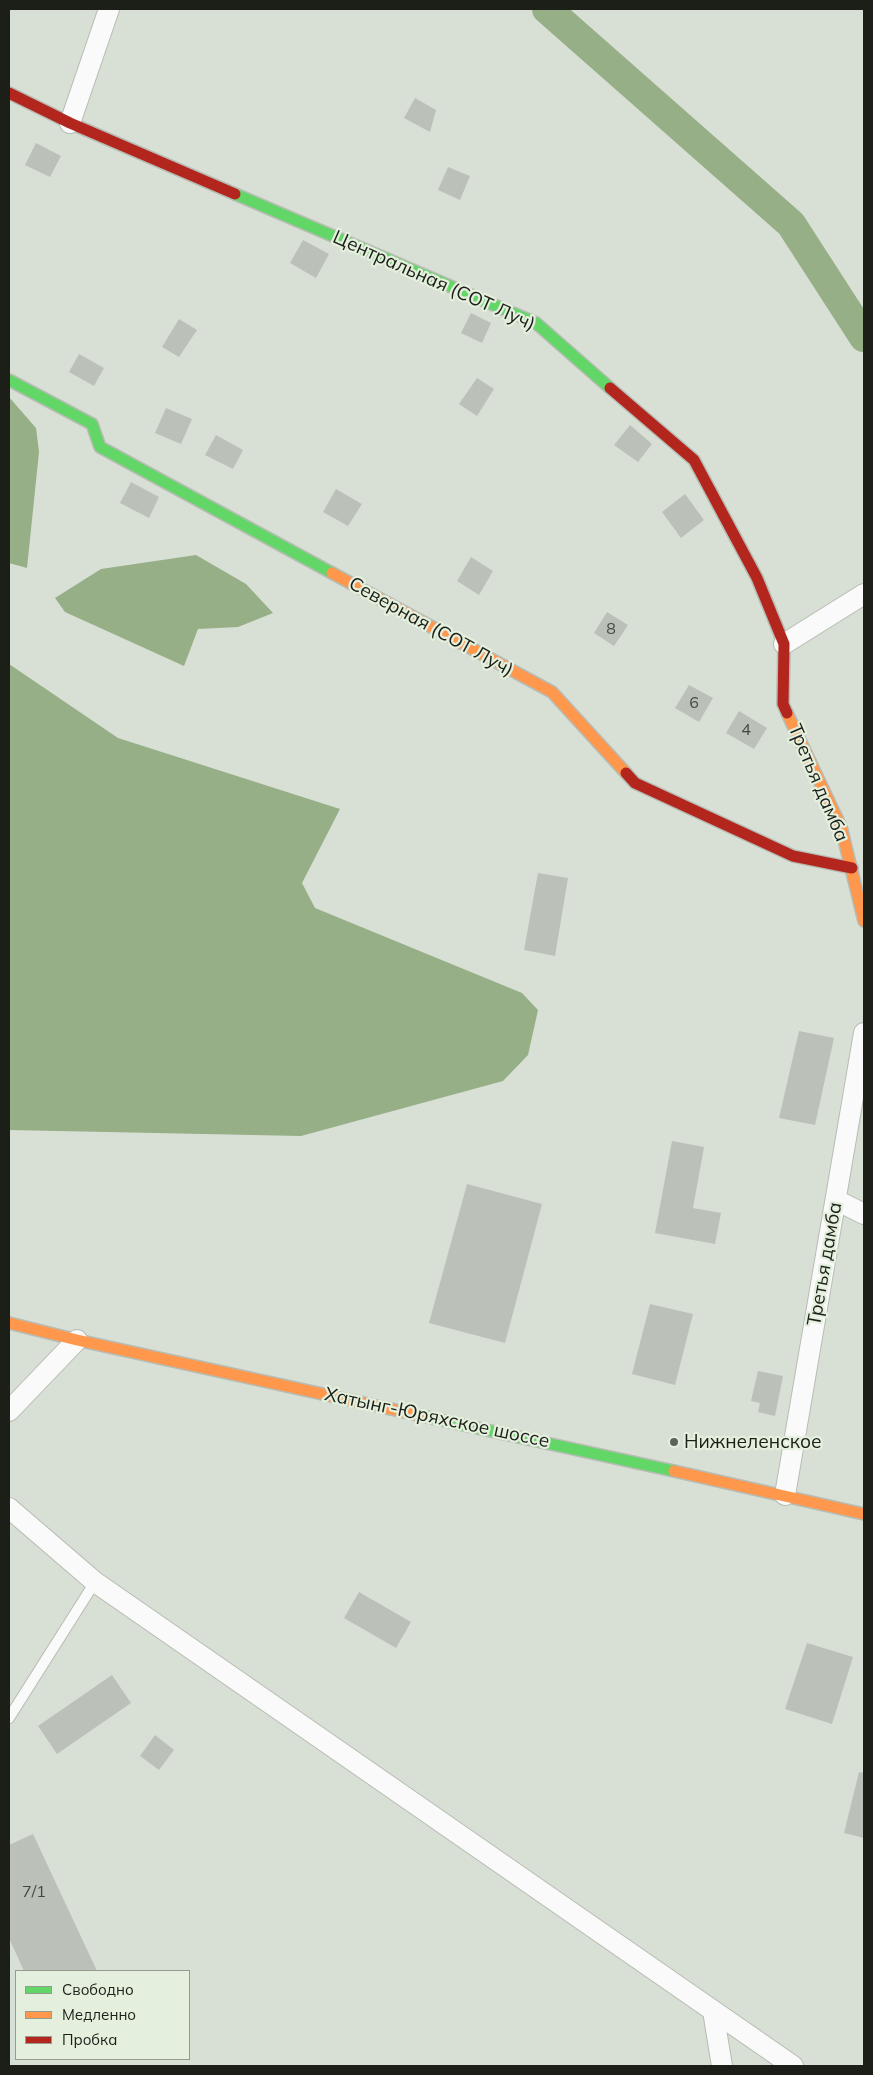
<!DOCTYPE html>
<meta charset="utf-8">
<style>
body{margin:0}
#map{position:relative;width:873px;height:2075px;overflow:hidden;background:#d8dfd4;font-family:Mulish,sans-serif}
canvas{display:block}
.frame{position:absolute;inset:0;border:10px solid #1b1f18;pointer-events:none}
.legend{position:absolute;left:15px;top:1970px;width:175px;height:90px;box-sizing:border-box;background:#e4f0dd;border:1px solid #949c8e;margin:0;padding:6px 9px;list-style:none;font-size:15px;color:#1b1f18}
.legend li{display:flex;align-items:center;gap:10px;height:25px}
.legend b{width:25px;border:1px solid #949c8e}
</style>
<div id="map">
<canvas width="873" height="2075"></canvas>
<div class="frame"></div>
<ul class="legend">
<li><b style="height:6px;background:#63d668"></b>Свободно</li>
<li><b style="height:6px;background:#ff974d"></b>Медленно</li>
<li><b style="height:6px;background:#b3261e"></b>Пробка</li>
</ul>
</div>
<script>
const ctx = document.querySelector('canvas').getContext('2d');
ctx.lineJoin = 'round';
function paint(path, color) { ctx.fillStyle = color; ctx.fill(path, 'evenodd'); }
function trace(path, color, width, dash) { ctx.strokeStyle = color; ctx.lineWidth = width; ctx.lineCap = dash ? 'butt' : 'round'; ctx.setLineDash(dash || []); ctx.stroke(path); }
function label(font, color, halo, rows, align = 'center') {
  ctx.font = font + ' Mulish,sans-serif'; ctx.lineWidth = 4.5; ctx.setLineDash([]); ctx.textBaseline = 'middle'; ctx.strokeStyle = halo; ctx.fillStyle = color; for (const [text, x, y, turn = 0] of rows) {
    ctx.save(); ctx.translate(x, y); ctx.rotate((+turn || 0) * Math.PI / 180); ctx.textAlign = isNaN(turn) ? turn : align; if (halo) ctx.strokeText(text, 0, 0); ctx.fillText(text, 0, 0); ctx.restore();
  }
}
paint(new Path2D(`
 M9,397L36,428L39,452L27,568L9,563Z
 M196,555L246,584L273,613L238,627L198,629L184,666L65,612L55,598L101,569Z
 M9,664L118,738L340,809L302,883L315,908L522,993L538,1010L528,1055L503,1081L301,1136L9,1130Z`), '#96af87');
trace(new Path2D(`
 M547,9L791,224L864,337`), '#96af87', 30);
paint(new Path2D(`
 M415,98L436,110L430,132L404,118Z
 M36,143L61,156L50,177L25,165Z
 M448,167L470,176L460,200L438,190Z
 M303,240L329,254L316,278L290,263Z
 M471,313L491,323L482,343L461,333Z
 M179,319L197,330L179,357L162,347Z
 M79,354L104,368L94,386L69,372Z
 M477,378L494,389L477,416L459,404Z
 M166,408L192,419L181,444L155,433Z
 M630,425L652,444L638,462L614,445Z
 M216,435L243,450L233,469L205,455Z
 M131,482L159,497L149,518L120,503Z
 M336,489L362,504L348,526L323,512Z
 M685,494L704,520L681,538L662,512Z
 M471,557L493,571L479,595L457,581Z
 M607,612L628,625L614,646L594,633Z
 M689,685L713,698L699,722L675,708Z
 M739,711L767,728L754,749L726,733Z
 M538,873L568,878L555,956L524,950Z
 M799,1031L834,1038L815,1125L779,1118Z
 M672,1141L704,1147L693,1208L721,1213L715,1244L655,1233Z
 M467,1184L542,1204L505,1343L429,1323Z
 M650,1304L693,1314L675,1385L632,1374Z
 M758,1371L783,1376L775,1416L758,1412L760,1403L751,1401Z
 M359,1592L411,1622L396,1648L344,1618Z
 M807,1643L853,1657L832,1724L785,1709Z
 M112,1675L131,1703L57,1754L38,1726Z
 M155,1735L174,1750L159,1770L140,1756Z
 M859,1772L864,1773V1838L844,1833Z
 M33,1834L97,1971H24L9,1938V1845Z`), '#bbc1b8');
const lane = new Path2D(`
 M9,1718L95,1582`);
const street = new Path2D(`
 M70,123L109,9
 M784,644L864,594
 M836,1200L864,1214
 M9,1411L77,1340
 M785,1495L864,1033
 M9,1508L95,1582L793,2066
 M713,2011L722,2066`);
const fast = new Path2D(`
 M235,194L536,323L610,388
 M9,380L92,424L100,447L332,573
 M418,1415L674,1471`);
const slow = new Path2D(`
 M332,573L552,692L626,773
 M787,713L841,827L864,921
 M9,1323L77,1340L418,1415
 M674,1471L864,1514`);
const jam = new Path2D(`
 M9,93L70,123L235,194
 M610,388L694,460L757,578L784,644L783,704L787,713
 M626,773L635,783L793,856L852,868`);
trace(lane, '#b7bcb4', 12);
trace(street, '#b7bcb4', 22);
trace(fast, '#b7bcb4', 14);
trace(slow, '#b7bcb4', 14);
trace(jam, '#b7bcb4', 14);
trace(lane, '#f9faf9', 10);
trace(street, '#f9faf9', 20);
trace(fast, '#63d668', 11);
trace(slow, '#ff974d', 11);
trace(jam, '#b3261e', 11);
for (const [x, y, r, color] of [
 [674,1442,5,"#5d625a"]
]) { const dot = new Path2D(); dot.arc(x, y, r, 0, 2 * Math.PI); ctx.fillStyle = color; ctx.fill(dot); trace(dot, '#e4f0dd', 2); }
label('16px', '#434840', null, [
 ["8",611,629],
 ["6",694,703],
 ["4",746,730],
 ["7/1",34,1892]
]);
label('19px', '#1b1f18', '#e4f0dd', [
 ["Центральная (СОТ Луч)",434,281,24],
 ["Северная (СОТ Луч)",431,627,29],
 ["Третья дамба",818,783,67],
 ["Третья дамба",825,1264,-80],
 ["Хатынг-Юряхское шоссе",437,1418,12]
]);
label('19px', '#1b1f18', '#e4f0dd', [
 ["Нижнеленское",684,1442]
], 'left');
</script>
